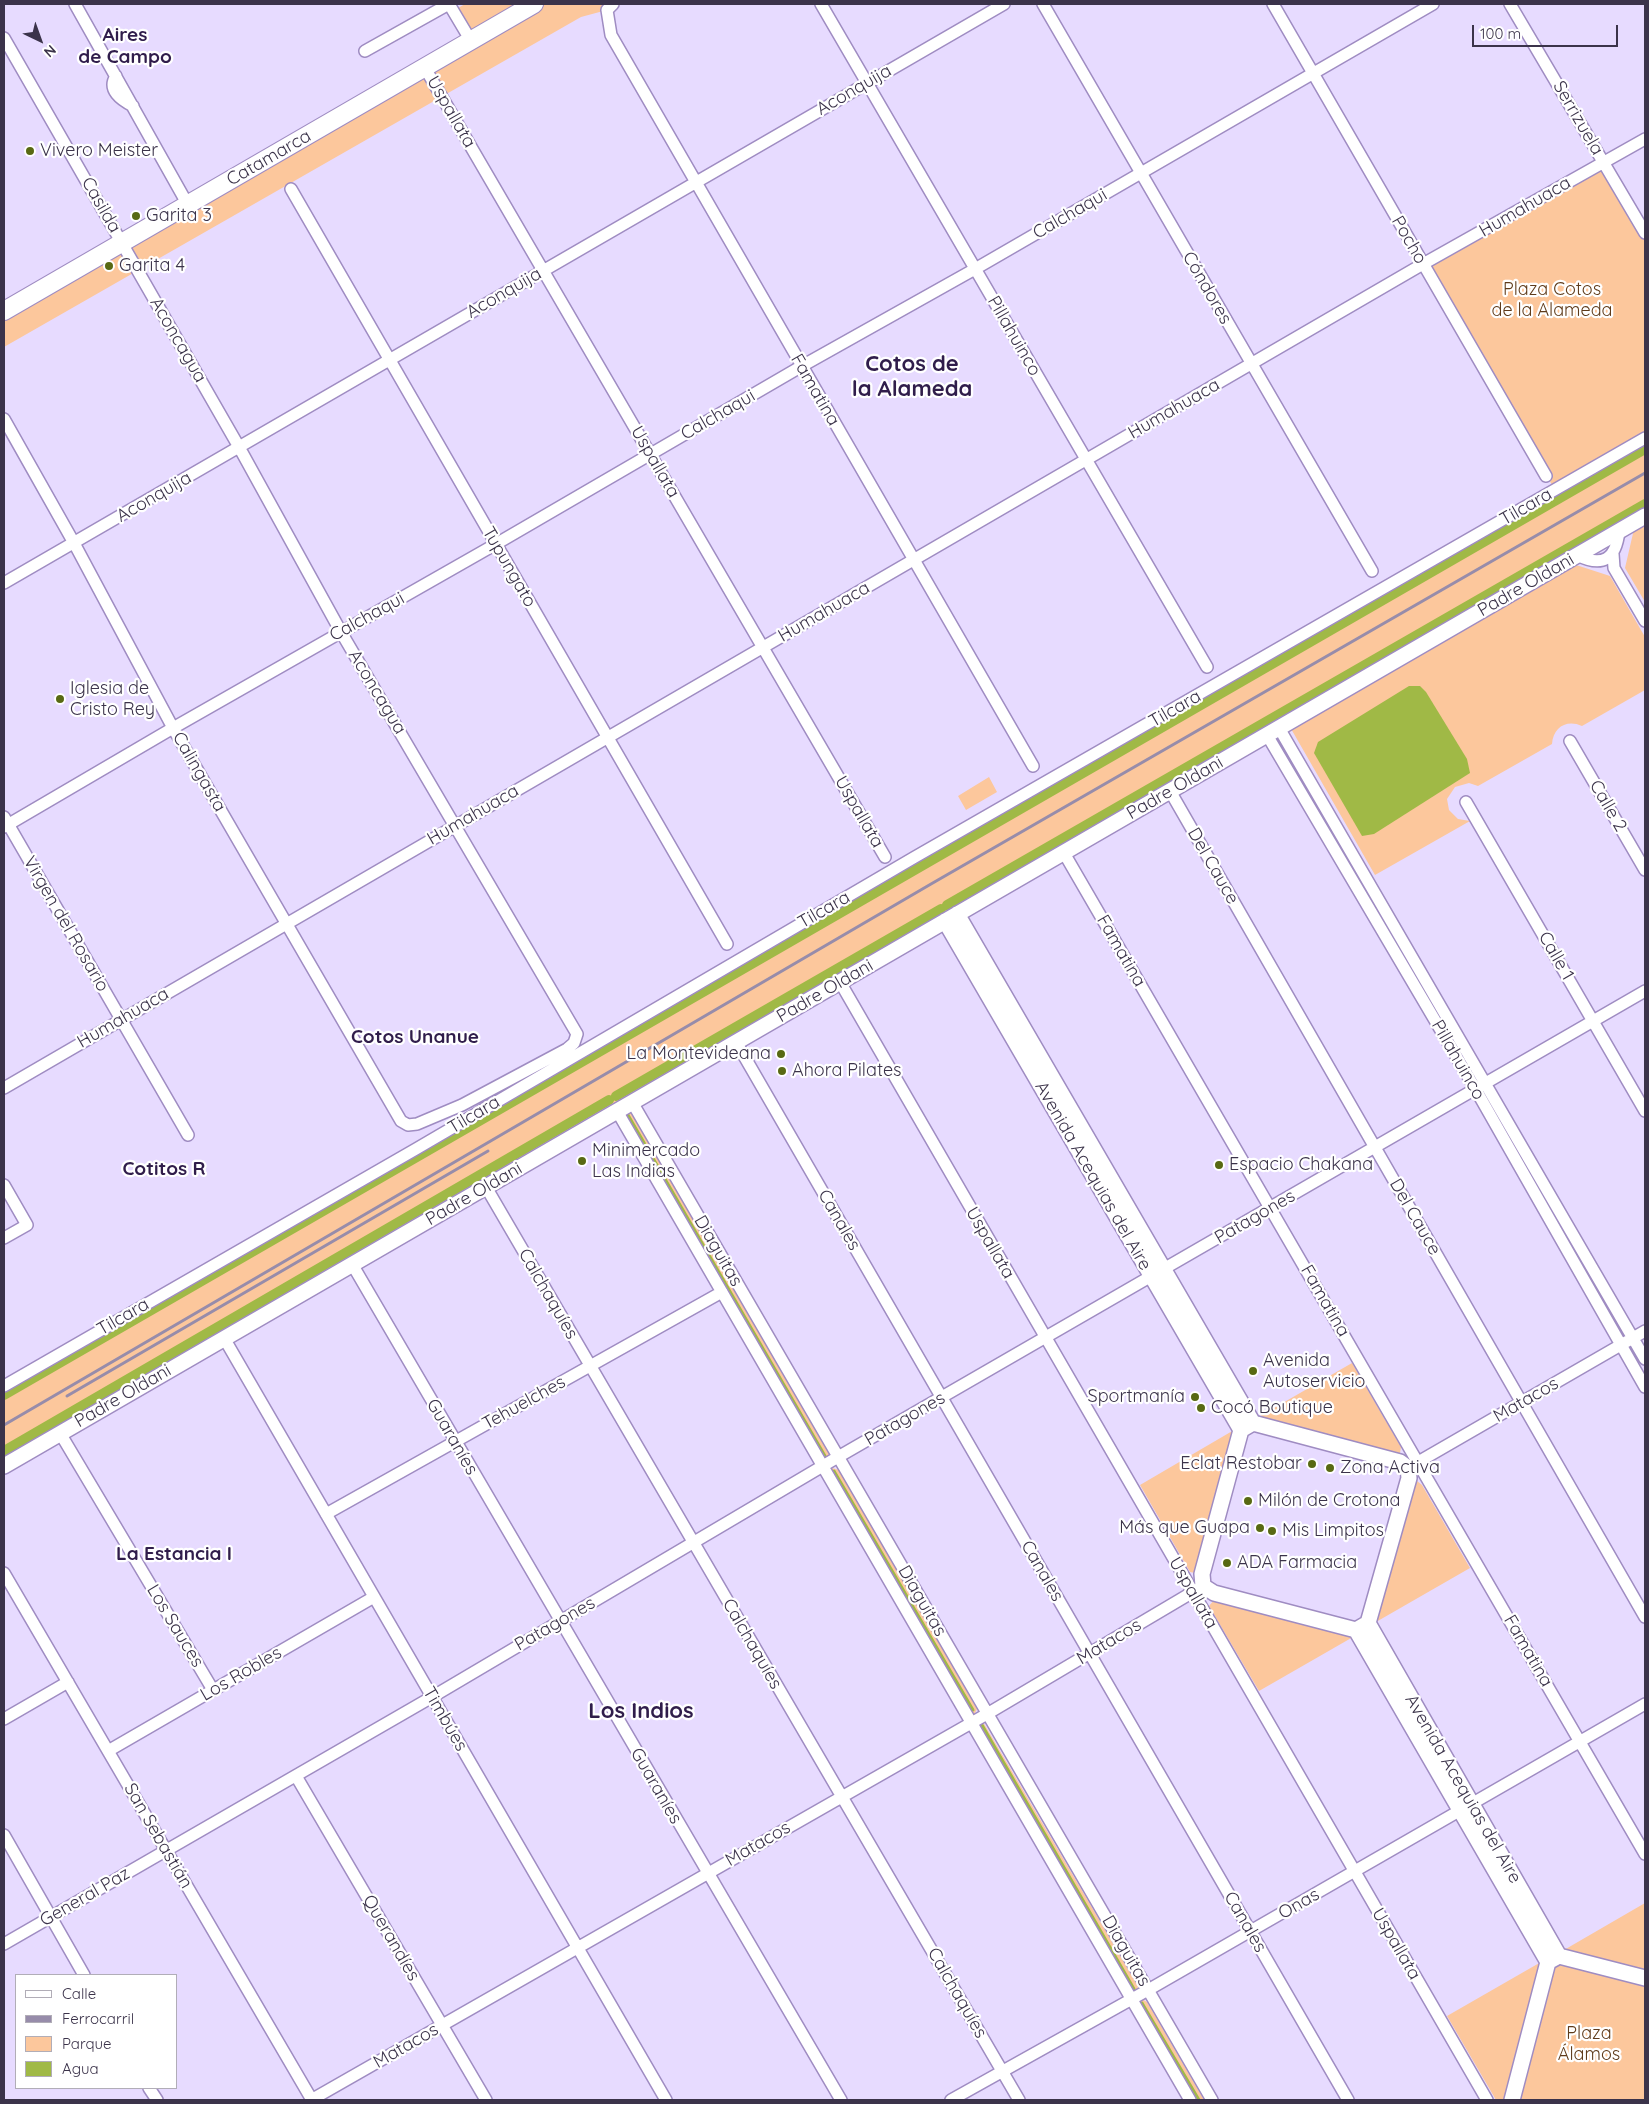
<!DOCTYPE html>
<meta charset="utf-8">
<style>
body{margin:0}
#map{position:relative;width:1649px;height:2104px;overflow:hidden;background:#e7dbff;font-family:Quicksand,sans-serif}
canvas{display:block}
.frame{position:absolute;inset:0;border:5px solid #3b334a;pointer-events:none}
.legend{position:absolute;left:15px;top:1974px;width:162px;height:115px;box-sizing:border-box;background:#fff;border:1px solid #b1adb7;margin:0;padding:6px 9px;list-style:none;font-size:15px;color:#3b334a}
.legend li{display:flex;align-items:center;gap:10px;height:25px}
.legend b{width:25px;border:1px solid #b1adb7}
.north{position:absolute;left:15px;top:15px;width:50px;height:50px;-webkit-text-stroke:4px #fff;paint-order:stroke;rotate:138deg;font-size:14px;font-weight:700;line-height:20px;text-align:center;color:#3b334a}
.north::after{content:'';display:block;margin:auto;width:18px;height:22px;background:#3b334a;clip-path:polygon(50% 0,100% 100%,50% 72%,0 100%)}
.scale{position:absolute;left:1472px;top:25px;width:146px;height:22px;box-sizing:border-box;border:2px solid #3b334a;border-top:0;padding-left:6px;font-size:15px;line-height:18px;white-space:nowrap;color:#3b334a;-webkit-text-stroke:4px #fff;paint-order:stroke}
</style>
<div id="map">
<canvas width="1649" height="2104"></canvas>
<div class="frame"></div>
<ul class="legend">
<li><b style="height:6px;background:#fff"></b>Calle</li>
<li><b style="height:6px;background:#978caa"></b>Ferrocarril</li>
<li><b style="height:14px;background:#fcc79c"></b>Parque</li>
<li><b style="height:14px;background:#a0b946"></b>Agua</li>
</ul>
<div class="north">N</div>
<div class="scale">100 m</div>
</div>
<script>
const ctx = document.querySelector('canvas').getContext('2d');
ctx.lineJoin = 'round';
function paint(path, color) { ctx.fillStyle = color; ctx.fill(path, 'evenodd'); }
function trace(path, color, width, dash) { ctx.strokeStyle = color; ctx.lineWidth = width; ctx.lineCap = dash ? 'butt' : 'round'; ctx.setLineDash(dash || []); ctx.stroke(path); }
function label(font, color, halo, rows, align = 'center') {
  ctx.font = font + ' Quicksand,sans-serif'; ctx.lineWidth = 4.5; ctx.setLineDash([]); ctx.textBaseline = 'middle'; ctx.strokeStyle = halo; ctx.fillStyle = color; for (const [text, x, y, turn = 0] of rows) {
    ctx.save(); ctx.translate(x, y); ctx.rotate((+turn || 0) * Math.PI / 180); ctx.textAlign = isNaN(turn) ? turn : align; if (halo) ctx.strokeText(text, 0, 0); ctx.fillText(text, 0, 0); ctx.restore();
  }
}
paint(new Path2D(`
 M465,4H613L607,10L581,17L4,347V311L470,41L453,11Z
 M1604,163L1645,233V516L4,1466V1386L1555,490L1423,264Z
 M1645,523V602L1625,568L1634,529Z
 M1573,564L1610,576L1645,637V690L1582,726C1567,719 1553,727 1552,744L1478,786L1469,783L1455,787L1447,799L1449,810L1458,819L1470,821L1375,875L1290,727Z
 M989,777L997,792L966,810L958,796Z
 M630,1111L829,1454L828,1458L823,1459L624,1115Z
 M1352,1363L1401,1447L1400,1453L1395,1456L1255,1419Z
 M1234,1430L1195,1573L1190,1572L1140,1485Z
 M832,1468L839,1470L977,1709L974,1715H971L830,1469Z
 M1417,1481L1422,1485L1470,1568L1376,1622L1413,1484Z
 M1215,1599L1353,1637L1259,1691L1209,1606Z
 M983,1722L1138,1986L1137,1991L1131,1992L978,1723Z
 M1645,1903V1972L1564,1950Z
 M1541,1962L1507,2100H1496L1447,2016Z
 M1558,1962L1645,1982V2100H1516L1550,1973Z
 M1142,1999L1147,2002L1204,2100H1193L1139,2001Z`), '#fcc79c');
paint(new Path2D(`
 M1409,686H1420L1426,692L1467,759L1470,773L1374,834L1362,836L1314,753L1318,742Z`), '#a0b946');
trace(new Path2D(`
 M628,1115L825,1456
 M834,1471L973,1710
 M982,1725L1134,1989
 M1142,2003L1199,2100`), '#a0b946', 3);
trace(new Path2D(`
 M947,905L1645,504
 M616,1096L941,909
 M4,1395L1645,449
 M4,1451L609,1100`), '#a0b946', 10);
const street = new Path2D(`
 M75,4L188,205
 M613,4L607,10L611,35L1033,766
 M821,4L1207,667
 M1043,4L1372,571
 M1273,4L1546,476
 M1510,4L1645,233
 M4,38L239,447L341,632L577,1034L574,1043L567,1049L462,1105L417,1124L408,1125L401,1121L173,728L74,543L4,419
 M365,51L449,4L471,41
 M425,68L885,857
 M116,76C107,90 121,100 133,106
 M291,189L727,944
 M1613,554L1614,568L1645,621
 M1577,555C1603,568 1616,559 1619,531
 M4,583L1004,4
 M1279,728L1645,1359
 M1267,735L1476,1090L1645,1387
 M1570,741L1645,870
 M1170,791L1645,1617
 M1466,802L1645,1111
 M4,817L188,1135
 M4,827L173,728L496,544L802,366L975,269L1433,4
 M1064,853L1645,1854
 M840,982L1487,2100
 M736,1042L1348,2100
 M4,1088L1423,264L1645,139
 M632,1102L1212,2100
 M617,1111L1190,2100
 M4,1185L27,1225L4,1238
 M486,1187L1019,2100
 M352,1264L841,2100
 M224,1338L666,2100
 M4,1386L416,1149L915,857L1645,438
 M60,1433L213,1690
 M1413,1465L1645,1331
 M326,1514L722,1292
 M4,1573L312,2100
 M4,1719L68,1682
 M108,1751L374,1597
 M296,1776L486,2100
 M4,1835L84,1975
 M4,1944L432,1697L838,1457L1645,991
 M149,2088L157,2100
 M311,2100L987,1714L1198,1589
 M951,2100L1148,1990L1645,1704`);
const secondary = new Path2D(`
 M957,914L1253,1423L1400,1462L1408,1468L1409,1478L1368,1623L1356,1630
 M945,921L1241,1430
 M1253,1423L1241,1430L1202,1574L1203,1586L1214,1593L1356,1630L1548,1962
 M4,1466L1645,516
 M1368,1623L1559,1956
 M1512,2100L1548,1962L1559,1956L1645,1978`);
const primary = new Path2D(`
 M4,311L534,4`);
trace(street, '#9f8cc2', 14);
trace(secondary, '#9f8cc2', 18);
trace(primary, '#9f8cc2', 20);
trace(street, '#fff', 11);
trace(secondary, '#fff', 15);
trace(primary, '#fff', 18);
trace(new Path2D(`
 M67,1396L488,1151
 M4,1425L931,884L1645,473`), '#978caa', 3);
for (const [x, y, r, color] of [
 [30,151,5,"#586913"],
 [136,216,5,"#586913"],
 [109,266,5,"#586913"],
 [60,699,5,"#586913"],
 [781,1054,5,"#586913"],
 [782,1071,5,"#586913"],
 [582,1161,5,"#586913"],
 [1219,1165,5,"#586913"],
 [1253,1371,5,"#586913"],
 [1195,1397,5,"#586913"],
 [1201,1408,5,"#586913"],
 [1312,1464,5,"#586913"],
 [1330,1468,5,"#586913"],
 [1248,1501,5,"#586913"],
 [1260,1528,5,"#586913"],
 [1272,1531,5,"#586913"],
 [1227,1563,5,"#586913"]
]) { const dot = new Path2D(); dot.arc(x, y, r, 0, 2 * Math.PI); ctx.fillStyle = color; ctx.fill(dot); trace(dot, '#fff', 2); }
label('18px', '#3b334a', '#fff', [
 ["Aconquija",854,90,-30],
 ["Uspallata",451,112,60],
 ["Serrizuela",1578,118,60],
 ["Catamarca",269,158,-30],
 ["Casilda",101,205,60],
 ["Humahuaca",1525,207,-30],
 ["Calchaqui",1070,214,-30],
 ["Pocho",1409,240,60],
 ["Cóndores",1207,288,60],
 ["Aconquija",504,293,-30],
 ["Pillahuinco",1014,336,60],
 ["Aconcagua",178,340,60],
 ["Famatina",815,390,60],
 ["Humahuaca",1174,409,-30],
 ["Calchaqui",718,415,-30],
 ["Uspallata",655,462,60],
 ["Aconquija",154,497,-30],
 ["Tilcara",1526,507,-30],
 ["Tupungato",509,567,60],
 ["Padre Oldani",1526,585,-30],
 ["Humahuaca",824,612,-30],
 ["Calchaqui",367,617,-29],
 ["Aconcagua",377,692,59],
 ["Tilcara",1175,709,-30],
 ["Calingasta",199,772,60],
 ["Padre Oldani",1175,788,-30],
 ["Calle 2",1608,806,60],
 ["Uspallata",859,812,60],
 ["Humahuaca",473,815,-30],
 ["Del Cauce",1213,866,60],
 ["Tilcara",824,910,-30],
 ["Virgen del Rosario",66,924,60],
 ["Famatina",1121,951,60],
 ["Calle 1",1556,956,60],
 ["Padre Oldani",825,991,-30],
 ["Humahuaca",123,1018,-30],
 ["Pillahuinco",1458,1060,60],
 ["Tilcara",474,1115,-31],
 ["Avenida Acequias del Aire",1093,1176,60],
 ["Padre Oldani",474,1194,-30],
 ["Patagones",1255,1217,-30],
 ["Del Cauce",1415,1217,60],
 ["Canales",839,1220,60],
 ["Uspallata",990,1243,60],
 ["Diaguitas",718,1251,60],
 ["Calchaquíes",548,1294,60],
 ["Famatina",1325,1301,60],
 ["Tilcara",123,1317,-30],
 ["Padre Oldani",123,1396,-30],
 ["Matacos",1526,1400,-30],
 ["Tehuelches",524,1403,-29],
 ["Patagones",905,1419,-30],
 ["Guaraníes",452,1437,60],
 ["Canales",1042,1571,60],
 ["Uspallata",1193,1593,60],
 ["Diaguitas",922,1601,60],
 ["Patagones",555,1624,-30],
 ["Los Sauces",175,1626,59],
 ["Matacos",1109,1642,-31],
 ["Calchaquíes",752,1644,60],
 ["Famatina",1528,1651,60],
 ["Los Robles",241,1674,-30],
 ["Timbúes",445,1719,60],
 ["Guaraníes",656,1786,60],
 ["Avenida Acequias del Aire",1463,1789,60],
 ["San Sebastián",158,1836,60],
 ["Matacos",758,1844,-30],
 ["General Paz",85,1897,-30],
 ["Onas",1299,1904,-30],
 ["Canales",1245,1922,60],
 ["Querandíes",391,1938,60],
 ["Uspallata",1396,1944,60],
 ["Diaguitas",1126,1951,60],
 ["Calchaquíes",957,1993,60],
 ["Matacos",406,2046,-30]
]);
label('18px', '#3b334a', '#fff', [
 ["Vivero Meister",40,151],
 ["Garita 3",146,216],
 ["Garita 4",119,266],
 ["Iglesia de",70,689],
 ["Cristo Rey",70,710],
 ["La Montevideana",771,1054,"right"],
 ["Ahora Pilates",792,1071],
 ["Minimercado",592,1151],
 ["Las Indias",592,1172],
 ["Espacio Chakana",1229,1165],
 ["Avenida",1263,1361],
 ["Autoservicio",1263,1382],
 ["Sportmanía",1185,1397,"right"],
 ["Cocó Boutique",1211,1408],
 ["Eclat Restobar",1302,1464,"right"],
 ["Zona Activa",1340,1468],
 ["Milón de Crotona",1258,1501],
 ["Más que Guapa",1250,1528,"right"],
 ["Mis Limpitos",1282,1531],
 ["ADA Farmacia",1237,1563]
], 'left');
label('18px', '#5f3b1a', '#fff', [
 ["Plaza Cotos",1552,290],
 ["de la Alameda",1552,311],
 ["Plaza",1589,2034],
 ["Álamos",1589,2055]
]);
label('bold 19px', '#301d4b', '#fff', [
 ["Aires",125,35],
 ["de Campo",125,57],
 ["Cotos Unanue",415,1037],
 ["Cotitos R",164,1169],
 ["La Estancia I",174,1554]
]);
label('bold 22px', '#301d4b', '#fff', [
 ["Cotos de",912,364],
 ["la Alameda",912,389],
 ["Los Indios",641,1711]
]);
</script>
